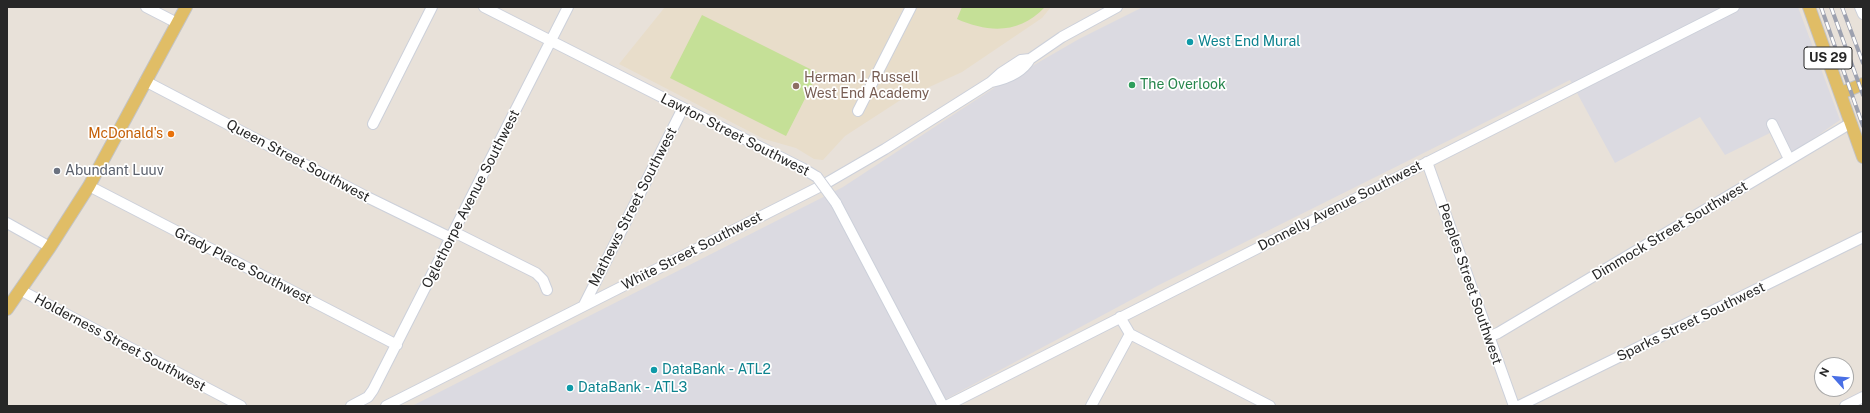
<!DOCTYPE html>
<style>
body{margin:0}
#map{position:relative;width:1870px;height:413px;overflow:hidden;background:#e8e1d9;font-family:"Public Sans",sans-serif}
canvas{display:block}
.frame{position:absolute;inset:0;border:8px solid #272727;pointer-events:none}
.north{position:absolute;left:1814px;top:357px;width:40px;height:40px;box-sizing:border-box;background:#fff;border:1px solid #a9a9a9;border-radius:50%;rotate:297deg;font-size:11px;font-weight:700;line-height:16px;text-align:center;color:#272727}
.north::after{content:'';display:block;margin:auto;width:14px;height:18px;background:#496fe5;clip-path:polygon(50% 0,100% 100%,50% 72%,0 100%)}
</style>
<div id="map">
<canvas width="1870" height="413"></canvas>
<div class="frame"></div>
<div class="north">N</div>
</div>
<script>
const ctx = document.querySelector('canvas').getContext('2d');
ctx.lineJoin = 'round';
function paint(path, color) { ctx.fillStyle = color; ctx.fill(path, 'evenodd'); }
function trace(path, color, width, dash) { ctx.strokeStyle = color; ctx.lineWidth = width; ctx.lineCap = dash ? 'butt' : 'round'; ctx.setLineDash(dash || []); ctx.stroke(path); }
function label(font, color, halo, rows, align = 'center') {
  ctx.font = font + ' "Public Sans",sans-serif'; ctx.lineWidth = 3.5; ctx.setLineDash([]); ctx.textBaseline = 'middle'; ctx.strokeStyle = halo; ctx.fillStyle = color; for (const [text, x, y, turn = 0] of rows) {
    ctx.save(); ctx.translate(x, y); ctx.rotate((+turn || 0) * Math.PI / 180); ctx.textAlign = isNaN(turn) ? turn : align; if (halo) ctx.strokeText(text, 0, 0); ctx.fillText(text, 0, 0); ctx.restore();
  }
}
paint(new Path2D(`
 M1143,7H1798L1840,120L1785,158L1772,132L1725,155L1700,117L1615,163L1570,80L1157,286L933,406H412L843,187L994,88L1079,39Z`), '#dbdae1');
paint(new Path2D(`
 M665,7H1051L1042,18L962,72L899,101L845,136L823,160L814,159L796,148L764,139L619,64Z`), '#e8ddca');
paint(new Path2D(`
 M962,7H1045C1020,34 989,33 957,19Z
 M702,15L818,73L786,136L670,78Z`), '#c5e097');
const minor = new Path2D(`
 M146,7L177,23
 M484,7L802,168L817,177
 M1860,7L1863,14
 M145,81L365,196L451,238
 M991,82C1006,79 1022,73 1030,59
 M858,111L911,7
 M373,124L432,7
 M1772,124L1789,159
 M1427,162L1514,406
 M89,186L397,345
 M836,203L943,406
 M7,223L50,247
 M454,232L536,273L543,280L547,290
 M20,290L241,406
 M584,305L683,108
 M1120,317L1130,334L1270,406
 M1488,337L1498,333L1851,123
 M351,406L368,397L373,390L568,7
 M386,406L823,185L885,149L991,82L1001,73L1021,60L1030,59L1062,37L1117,7
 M946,406L1734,7
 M1091,406L1130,334
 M1519,406L1863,237
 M1845,406L1863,397`);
const major = new Path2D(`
 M1809,7L1863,157
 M1841,93L1863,84
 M7,309L50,247L89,186L186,7`);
trace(minor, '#ccd0da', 12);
trace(major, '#c3c3c3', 14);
trace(minor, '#fff', 10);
trace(major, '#e0bd66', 12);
const rail = new Path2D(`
 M1821,7L1863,126
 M1831,7L1863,95
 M1842,7L1863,63`);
trace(rail, '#9da1af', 4);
trace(rail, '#fff', 2.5, [8]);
const minorBridge = new Path2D(`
 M817,177L836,203`);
trace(minorBridge, '#ccd0da', 12, []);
trace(minorBridge, '#fff', 10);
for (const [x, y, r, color] of [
 [1190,42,4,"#0f9aa8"],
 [1132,85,4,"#2e9e5b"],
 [796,86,4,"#8d6e63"],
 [171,134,4,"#e8710a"],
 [57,171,4,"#6b7280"],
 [654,370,4,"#0f9aa8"],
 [570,388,4,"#0f9aa8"]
]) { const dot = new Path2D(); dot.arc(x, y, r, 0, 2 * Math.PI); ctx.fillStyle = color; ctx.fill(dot); trace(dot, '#fff', 1.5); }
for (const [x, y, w] of [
 [1828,58,48]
]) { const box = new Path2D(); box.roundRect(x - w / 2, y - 11, w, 22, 3); ctx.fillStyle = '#fff'; ctx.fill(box); trace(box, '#272727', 1); }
label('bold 13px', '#272727', null, [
 ["US 29",1828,58]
]);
label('14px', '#0d838f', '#fff', [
 ["West End Mural",1198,42],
 ["DataBank - ATL2",662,370],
 ["DataBank - ATL3",578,388]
], 'left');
label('14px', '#785e54', '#fff', [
 ["Herman J. Russell",804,78],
 ["West End Academy",804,94]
], 'left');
label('14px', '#27864d', '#fff', [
 ["The Overlook",1140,85]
], 'left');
label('14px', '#c56008', '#fff', [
 ["McDonald's",163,134]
], 'right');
label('14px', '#272727', '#fff', [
 ["Lawton Street Southwest",735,135,27],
 ["Queen Street Southwest",298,161,28],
 ["Oglethorpe Avenue Southwest",471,199,-63],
 ["Donnelly Avenue Southwest",1340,206,-27],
 ["Mathews Street Southwest",633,207,-63],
 ["Dimmock Street Southwest",1670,231,-31],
 ["White Street Southwest",692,251,-27],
 ["Grady Place Southwest",243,266,27],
 ["Peeples Street Southwest",1470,284,71],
 ["Sparks Street Southwest",1691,322,-26],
 ["Holderness Street Southwest",120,343,28]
]);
label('14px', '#5b616d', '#fff', [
 ["Abundant Luuv",65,171]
], 'left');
</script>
